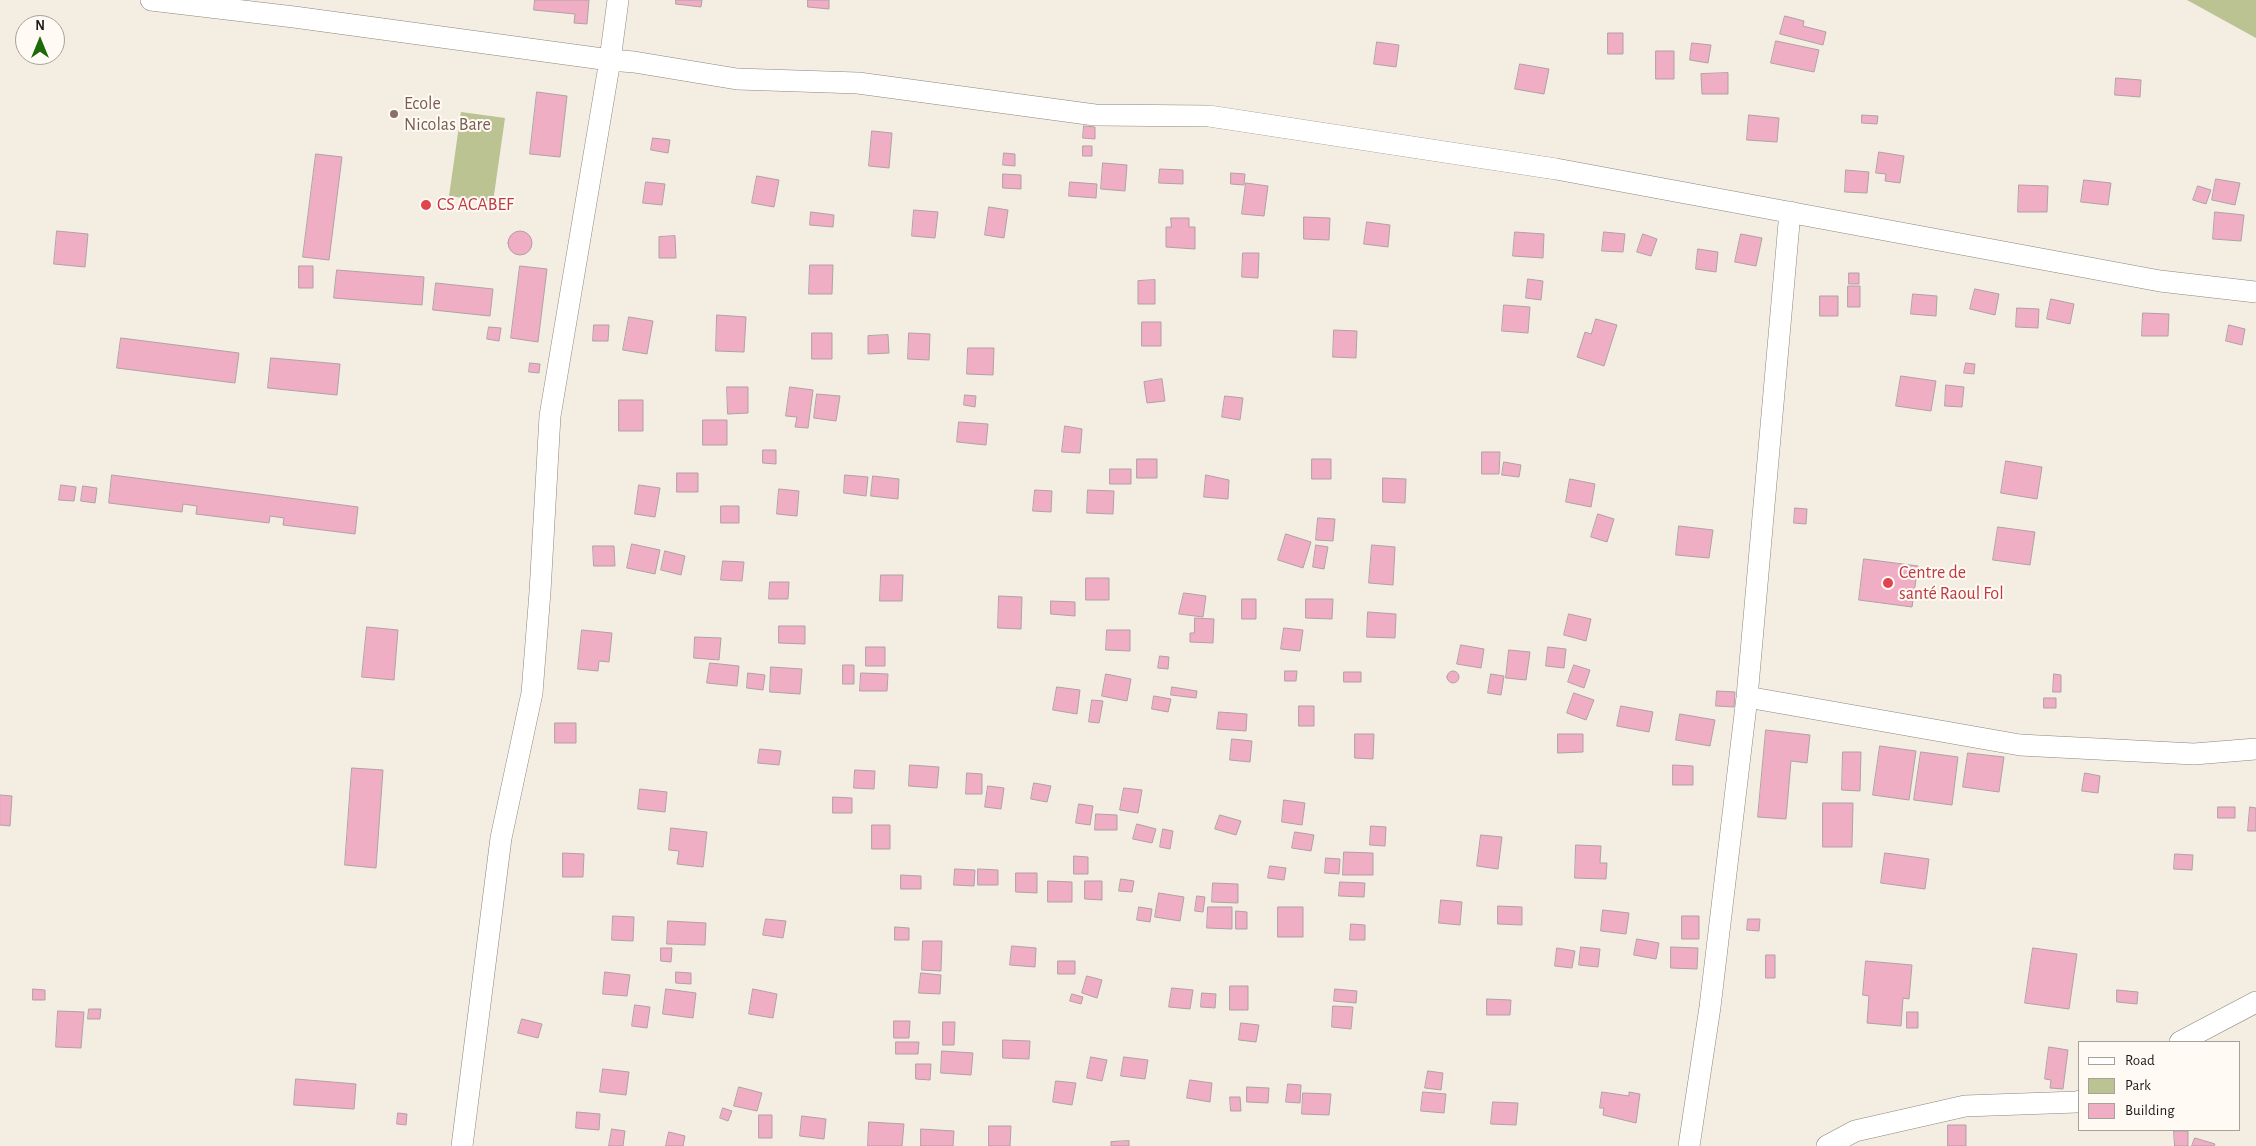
<!DOCTYPE html>
<meta charset="utf-8">
<style>
body{margin:0}
#map{position:relative;width:2256px;height:1146px;overflow:hidden;background:#f4ede2;font-family:"Alegreya Sans",sans-serif}
canvas{display:block}
.legend{position:absolute;left:2078px;top:1041px;width:162px;height:90px;box-sizing:border-box;background:#fffbf4;border:1px solid #a5a29c;margin:0;padding:6px 9px;list-style:none;font-size:15px;color:#1f1c18}
.legend li{display:flex;align-items:center;gap:10px;height:25px}
.legend b{width:25px;border:1px solid #a5a29c}
.north{position:absolute;left:15px;top:15px;width:50px;height:50px;box-sizing:border-box;background:#fffbf4;border:1px solid #a5a29c;border-radius:50%;rotate:0deg;font-size:14px;font-weight:700;line-height:20px;text-align:center;color:#1f1c18}
.north::after{content:'';display:block;margin:auto;width:18px;height:22px;background:#1d6908;clip-path:polygon(50% 0,100% 100%,50% 72%,0 100%)}
</style>
<div id="map">
<canvas width="2256" height="1146"></canvas>
<ul class="legend">
<li><b style="height:6px;background:#fff"></b>Road</li>
<li><b style="height:14px;background:#bbc393"></b>Park</li>
<li><b style="height:14px;background:#f0aec4"></b>Building</li>
</ul>
<div class="north">N</div>
</div>
<script>
const ctx = document.querySelector('canvas').getContext('2d');
ctx.lineJoin = 'round';
function paint(path, color) { ctx.fillStyle = color; ctx.fill(path, 'evenodd'); }
function trace(path, color, width, dash) { ctx.strokeStyle = color; ctx.lineWidth = width; ctx.lineCap = dash ? 'butt' : 'round'; ctx.setLineDash(dash || []); ctx.stroke(path); }
function label(font, color, halo, rows, align = 'center') {
  ctx.font = font + ' "Alegreya Sans",sans-serif'; ctx.lineWidth = 4; ctx.setLineDash([]); ctx.textBaseline = 'middle'; ctx.strokeStyle = halo; ctx.fillStyle = color; for (const [text, x, y, turn = 0] of rows) {
    ctx.save(); ctx.translate(x, y); ctx.rotate((+turn || 0) * Math.PI / 180); ctx.textAlign = isNaN(turn) ? turn : align; if (halo) ctx.strokeText(text, 0, 0); ctx.fillText(text, 0, 0); ctx.restore();
  }
}
paint(new Path2D(`
 M2187,0H2256V38Z
 M461,112L505,118L493,202L449,196Z`), '#bbc393');
const building = new Path2D(`
 M535,0H589L587,24L574,23L575,14L534,10Z
 M676,0H702L701,7L676,4Z
 M808,0H829V9L808,7Z
 M1785,16L1804,21L1803,26L1826,32L1823,45L1780,34Z
 M1608,33H1623V54H1608Z
 M1776,41L1819,50L1814,72L1771,63Z
 M1377,42L1399,45L1396,67L1374,64Z
 M1692,43L1711,45L1708,63L1690,60Z
 M1656,51H1674V79H1656Z
 M1520,64L1549,69L1544,94L1515,89Z
 M1728,73V94H1702L1701,74Z
 M2116,78L2141,80L2140,97L2115,95Z
 M537,92L567,96L560,157L530,154Z
 M1749,115L1779,118L1777,142L1747,140Z
 M1862,115L1878,116L1877,124L1862,123Z
 M1084,126L1095,127V139L1083,138Z
 M872,131L892,133L889,168L869,166Z
 M653,138L670,140L668,153L651,150Z
 M1083,146H1092V156H1083Z
 M1879,152L1904,156L1900,183L1885,181L1886,174L1876,173Z
 M1004,153L1015,154V166L1003,165Z
 M316,154L342,157L329,260L303,257Z
 M1103,163L1127,165L1125,191L1101,189Z
 M1160,169L1183,170V184L1159,183Z
 M1846,170L1869,172L1867,193L1845,192Z
 M1231,173L1245,174L1244,185L1231,184Z
 M1003,174L1021,175V189L1003,188Z
 M757,176L779,180L774,207L752,203Z
 M2216,179L2240,183L2235,205L2212,200Z
 M2084,180L2111,183L2108,205L2081,202Z
 M646,182L665,184L662,205L643,203Z
 M1070,182L1097,184L1096,198L1069,196Z
 M1246,183L1268,186L1264,216L1242,214Z
 M2019,185L2048,186L2047,212H2018Z
 M2198,186L2211,190L2206,204L2193,200Z
 M989,207L1008,210L1004,238L985,235Z
 M914,210L938,212L935,238L912,236Z
 M811,212L834,215L833,227L810,225Z
 M2215,212L2244,215L2241,241L2213,239Z
 M1304,217L1330,218L1329,240L1304,239Z
 M1171,218H1189V227H1195V249L1166,247V227H1171Z
 M1367,222L1390,225L1388,247L1364,244Z
 M508 243a12 12 0 1 1 24 0a12 12 0 1 1-24 0Z
 M57,231L88,234L85,267L54,264Z
 M1515,232L1544,234L1543,258L1513,256Z
 M1604,232L1625,234L1623,252L1602,251Z
 M1643,234L1657,239L1651,256L1637,252Z
 M1741,234L1762,238L1756,266L1735,262Z
 M675,236L676,258H659V237Z
 M1698,249L1718,252L1716,272L1696,269Z
 M1243,253H1259L1258,278L1242,277Z
 M810,265H833L832,294H809Z
 M299,266H313V288H299Z
 M520,266L547,269L538,342L511,338Z
 M337,270L424,277L422,305L334,298Z
 M1849,273H1859V284H1849Z
 M1528,279L1543,281L1541,300L1526,298Z
 M1155,280V304H1138V281Z
 M436,283L493,289L490,316L433,310Z
 M1848,286H1860V307H1848Z
 M1975,289L1999,294L1995,315L1970,309Z
 M1913,294L1937,296L1936,316L1911,314Z
 M1820,296H1838V316H1820Z
 M2051,299L2074,304L2070,324L2047,319Z
 M1504,305L1530,307L1528,333L1502,331Z
 M2017,308L2039,309L2038,328L2016,327Z
 M2143,313L2169,314L2168,336H2142Z
 M717,315L746,317L744,352L716,351Z
 M629,317L653,321L647,354L623,350Z
 M1596,319L1617,325L1604,366L1577,357L1585,332L1591,334Z
 M1142,322H1161V346H1142Z
 M594,325H609L608,341H593Z
 M2229,325L2245,329L2242,345L2226,341Z
 M489,327L501,328L499,341L487,339Z
 M1334,330L1357,331L1356,358L1333,357Z
 M812,333H832V359H812Z
 M909,333L930,334L929,360L908,359Z
 M888,335L889,353L868,354V336Z
 M121,338L239,353L235,383L117,368Z
 M968,348H994L993,375L967,374Z
 M271,358L340,364L337,395L268,388Z
 M530,363L540,364L539,373L529,372Z
 M1966,363L1975,364L1974,374L1964,373Z
 M1901,376L1936,381L1931,411L1896,406Z
 M1162,379L1165,401L1147,403L1144,382Z
 M1946,385L1964,387L1962,407L1945,406Z
 M727,387H748V413L728,414Z
 M790,387L813,390L808,428L795,427L797,417L786,416Z
 M817,394L840,396L836,421L814,418Z
 M965,395L976,396L975,407L964,405Z
 M1225,396L1243,398L1240,420L1222,417Z
 M619,400H643V431H619Z
 M703,420H727V445H703Z
 M959,422L988,424L986,445L957,442Z
 M1065,426L1082,429L1080,453L1062,452Z
 M763,450H776V464L763,463Z
 M1482,452H1500L1499,474H1482Z
 M1137,459H1157V478H1137Z
 M1312,459H1331V479H1312Z
 M2006,461L2042,467L2037,499L2001,493Z
 M1504,462L1521,465L1519,477L1502,475Z
 M1110,469H1131V484H1110Z
 M677,473H698V492H677Z
 M112,475L358,507L355,534L283,525L284,518L270,516L269,523L196,514L197,506L183,504L182,512L109,503Z
 M845,475L868,477L866,496L844,493Z
 M1206,475L1229,480L1228,499L1204,497Z
 M873,476L899,479L898,499L871,496Z
 M1383,478L1406,479L1405,503L1383,502Z
 M1570,479L1595,484L1591,507L1566,502Z
 M61,485L76,487L74,501L59,500Z
 M639,485L660,488L655,517L635,514Z
 M83,486L97,488L95,503L81,501Z
 M779,489L799,491L797,516L777,514Z
 M1035,490L1052,491L1051,512L1033,511Z
 M1088,490L1114,491L1113,514L1087,513Z
 M721,506H739V523H721Z
 M1795,508L1807,509L1806,524L1794,523Z
 M1598,514L1614,519L1607,542L1591,537Z
 M1318,518L1335,519L1333,541L1316,540Z
 M1679,526L1713,530L1709,558L1676,555Z
 M1998,527L2035,532L2030,565L1993,560Z
 M1286,534L1311,542L1303,568L1278,560Z
 M632,544L660,550L655,574L627,568Z
 M1316,545L1328,547L1324,569L1313,567Z
 M1372,545L1395,547L1393,585L1369,583Z
 M593,546H614L615,566H594Z
 M665,551L685,556L681,575L661,570Z
 M1864,559L1918,566L1912,607L1859,600Z
 M723,561L744,562L742,581L721,580Z
 M881,575H903L902,601H880Z
 M1086,578H1109V600H1086Z
 M770,582H789L788,599H769Z
 M1184,593L1206,596L1203,617L1179,614Z
 M999,596L1022,597L1021,629L998,628Z
 M1242,599H1256V619H1242Z
 M1306,599H1333L1332,619L1306,618Z
 M1051,601L1075,602V616L1051,614Z
 M1368,612L1396,614L1395,638L1367,637Z
 M1569,614L1591,619L1586,641L1564,635Z
 M1195,618L1214,619L1213,643L1190,642V633H1194Z
 M779,626H805V644L779,643Z
 M367,627L398,630L394,680L362,677Z
 M1284,628L1303,630L1300,651L1281,649Z
 M582,630L612,633L609,662L599,661L598,671L578,669Z
 M1107,630H1130V651L1106,650Z
 M695,637L721,638L719,660L694,658Z
 M1461,645L1484,649L1481,668L1457,664Z
 M866,647H885V666H866Z
 M1548,647L1566,649L1564,668L1546,666Z
 M1509,650L1530,652L1526,680L1506,678Z
 M1160,656L1169,657L1168,669L1158,668Z
 M710,663L739,666L737,686L707,683Z
 M843,665H854V684H843Z
 M1574,665L1590,670L1584,688L1568,682Z
 M771,667L802,669L800,694L770,692Z
 M1447 677a6 6 0 1 1 12 0a6 6 0 1 1-12 0Z
 M1285,671H1297L1296,681H1285Z
 M1344,672H1361V682H1344Z
 M748,673L765,675L763,690L747,688Z
 M861,673L888,674L887,691H860Z
 M1106,674L1131,679L1127,701L1102,696Z
 M1491,674L1504,676L1501,695L1488,693Z
 M2054,674L2061,675V692H2053Z
 M1057,687L1080,690L1077,714L1053,710Z
 M1172,687L1197,691L1196,698L1171,695Z
 M1717,691L1735,692L1734,707L1716,706Z
 M1574,693L1594,700L1586,720L1567,713Z
 M1154,696L1171,699L1168,712L1152,709Z
 M2044,698H2056V708H2044Z
 M1092,700L1103,701L1099,723L1089,722Z
 M1299,706H1314V726H1299Z
 M1621,706L1653,712L1649,732L1617,726Z
 M1219,712L1247,714L1246,731L1217,729Z
 M1680,714L1715,720L1710,746L1676,740Z
 M555,723H576V743H555Z
 M1766,730L1810,735L1807,763L1791,761L1786,819L1758,817Z
 M1355,734H1374L1373,759L1355,758Z
 M1558,734H1583V752L1558,753Z
 M1232,739L1252,741L1250,762L1230,760Z
 M1880,746L1916,751L1909,800L1873,795Z
 M760,749L781,751L779,765L758,763Z
 M1843,752H1861L1860,791L1842,790Z
 M1921,752L1958,757L1952,805L1914,800Z
 M1968,753L2004,757L1999,792L1963,787Z
 M910,765L939,767L937,788L909,786Z
 M1673,765L1693,766V785H1673Z
 M352,768L383,770L376,868L345,865Z
 M855,770L875,771L874,789L854,788Z
 M967,773L982,774V794H966Z
 M2085,773L2100,776L2098,793L2082,791Z
 M1034,783L1051,786L1047,802L1031,799Z
 M988,786L1004,788L1001,809L985,807Z
 M1124,788L1142,790L1138,813L1120,810Z
 M640,789L667,792L665,812L638,809Z
 M0,795L12,796L10,826L0,825Z
 M833,797L852,798V813H833Z
 M1284,800L1305,803L1302,825L1282,822Z
 M1823,803H1853L1852,847H1823Z
 M1079,804L1093,806L1090,825L1076,823Z
 M2218,807H2235V818H2218Z
 M2250,807L2256,808V831H2248Z
 M1096,814L1117,815V830H1095Z
 M1220,815L1241,821L1236,835L1215,829Z
 M1137,824L1156,829L1152,843L1133,839Z
 M872,825H890V849H872Z
 M1371,826L1386,827L1385,846L1370,845Z
 M671,828L707,832L703,867L677,864L679,851L669,850Z
 M1163,829L1173,831L1170,849L1160,847Z
 M1295,832L1314,835L1311,851L1292,848Z
 M1481,835L1502,837L1498,869L1477,866Z
 M1576,845L1601,846L1600,863H1607L1606,879L1575,878Z
 M1344,852L1373,853V875H1343Z
 M563,853L584,854L583,877H563Z
 M1885,853L1929,859L1925,889L1881,883Z
 M2175,854L2193,855L2192,870L2174,869Z
 M1074,856L1088,857V874H1074Z
 M1326,858L1340,859L1339,874L1325,873Z
 M1270,866L1286,868L1284,880L1268,878Z
 M955,869L975,870L974,886L954,885Z
 M978,869L998,870V885H978Z
 M1016,873H1037V893L1016,892Z
 M901,875L921,876V889H901Z
 M1121,879L1134,881L1132,892L1119,891Z
 M1048,881L1072,882V902H1048Z
 M1085,881H1102V900L1085,899Z
 M1340,882L1365,883L1364,897L1339,896Z
 M1213,883L1238,884V903L1212,902Z
 M1159,893L1184,897L1180,921L1155,917Z
 M1197,896L1205,897L1203,912L1195,911Z
 M1441,900L1462,902L1460,925L1439,923Z
 M1498,906L1522,907V925L1498,924Z
 M1139,907L1152,909L1150,922L1137,920Z
 M1208,907H1232V929L1207,928Z
 M1278,907H1303V937H1278Z
 M1603,910L1629,913L1626,934L1601,931Z
 M1236,911L1247,912V929H1236Z
 M613,916L634,917L633,941L612,940Z
 M1682,916H1699V939H1682Z
 M766,919L786,921L783,938L763,935Z
 M1748,919H1760L1759,931L1747,930Z
 M668,921L706,923L705,945L667,944Z
 M1351,924L1365,925V940H1350Z
 M895,927L909,928V940H895Z
 M1637,939L1659,943L1656,959L1634,955Z
 M923,941H942L941,971L922,970Z
 M1012,946L1036,948L1035,967L1010,965Z
 M1581,947L1600,949L1598,967L1579,965Z
 M1671,947L1698,948L1697,969L1671,968Z
 M661,948H672L671,962L661,961Z
 M1557,948L1575,951L1572,968L1555,966Z
 M2033,948L2077,954L2069,1009L2025,1003Z
 M1766,955H1775V978H1766Z
 M1058,961H1075V974H1058Z
 M1866,961L1912,965L1909,999L1903,998L1901,1026L1867,1023L1869,996L1863,995Z
 M605,972L630,975L627,996L603,994Z
 M676,972L691,973V984L676,983Z
 M921,973L941,975L940,994L919,993Z
 M1087,976L1102,980L1097,998L1082,993Z
 M1230,986H1248V1010H1230Z
 M1172,988L1193,990L1190,1009L1169,1007Z
 M33,989L45,990V1000H33Z
 M666,989L696,993L693,1018L663,1014Z
 M753,989L777,994L773,1018L749,1014Z
 M1335,989L1357,991L1356,1003L1334,1001Z
 M2117,990L2138,992L2137,1004L2117,1002Z
 M1202,993L1216,994L1215,1008L1201,1007Z
 M1072,994L1083,997L1081,1004L1070,1001Z
 M1487,999L1511,1000L1510,1015H1487Z
 M635,1005L650,1007L647,1028L632,1026Z
 M1333,1006L1353,1007L1351,1029L1332,1027Z
 M89,1009H101L100,1019H88Z
 M58,1011L84,1012L81,1048L56,1047Z
 M1907,1012H1918V1028H1907Z
 M522,1019L542,1024L538,1038L518,1033Z
 M894,1021H910L909,1038H894Z
 M943,1022H955L954,1045H943Z
 M1241,1023L1259,1025L1256,1042L1239,1040Z
 M1003,1040L1030,1041L1029,1059L1003,1058Z
 M896,1042H919L918,1054H896Z
 M2049,1047L2068,1050L2063,1089L2050,1088L2051,1080L2045,1079Z
 M942,1051L973,1053L971,1075L941,1073Z
 M1091,1057L1107,1060L1102,1081L1087,1078Z
 M1124,1057L1148,1060L1145,1079L1121,1076Z
 M916,1064H931L930,1080L916,1079Z
 M603,1069L629,1072L626,1095L600,1092Z
 M1428,1071L1443,1073L1441,1090L1425,1088Z
 M296,1079L356,1084L354,1109L294,1105Z
 M1190,1080L1212,1083L1210,1102L1187,1098Z
 M1056,1081L1076,1083L1072,1105L1053,1102Z
 M1288,1084L1301,1085L1300,1103L1286,1102Z
 M739,1087L762,1093L757,1111L734,1106Z
 M1247,1087L1269,1088L1268,1103L1247,1102Z
 M1423,1092L1446,1094L1444,1113L1421,1111Z
 M1602,1092L1629,1096V1092L1640,1094L1636,1123L1603,1115L1604,1108H1600Z
 M1303,1093L1331,1094L1329,1115L1302,1114Z
 M1230,1097H1240L1241,1111H1231Z
 M1493,1102L1518,1103L1516,1125L1491,1124Z
 M723,1108L732,1111L728,1121L720,1118Z
 M577,1112L600,1114L599,1130L576,1128Z
 M398,1113L407,1114L406,1125L397,1124Z
 M759,1115H772V1138H759Z
 M802,1116L826,1119L824,1139L800,1136Z
 M869,1122L904,1124L902,1146H868Z
 M1948,1125H1966V1146H1948Z
 M989,1126H1011L1010,1146H989Z
 M612,1129L625,1131L623,1146H609Z
 M921,1129L954,1131L953,1146H921Z
 M2174,1131H2188V1146H2175Z
 M669,1132L685,1136L683,1146H666Z
 M2195,1138L2215,1144L2214,1146H2192Z
 M1129,1141V1146H1111V1142Z`);
paint(building, '#f0aec4');
trace(building, '#afa1a5', 1);
const street = new Path2D(`
 M151,0L294,17L610,60L634,62L737,79L858,83L1095,115L1209,116L1556,169L2160,281L2256,292
 M1747,697L2020,745L2194,754L2256,749
 M2180,1042L2256,1002
 M462,1146L501,838L532,693L540,592L550,416L610,60L618,0
 M1689,1146L1710,1007L1747,697L1790,212
 M1827,1146L1855,1131L1965,1106L2077,1102L2080,1101`);
trace(street, '#8d867c', 22);
trace(street, '#fff', 21);
for (const [x, y, r, color] of [
 [394,114,5,"#8d6e63"],
 [426,205,6,"#e0444e"],
 [1888,583,6,"#e0444e"]
]) { const dot = new Path2D(); dot.arc(x, y, r, 0, 2 * Math.PI); ctx.fillStyle = color; ctx.fill(dot); trace(dot, '#fffbf4', 2); }
label('18px', '#785e54', '#fffbf4', [
 ["Ecole",404,104],
 ["Nicolas Bare",404,125]
], 'left');
label('18px', '#be3a42', '#fffbf4', [
 ["CS ACABEF",437,205],
 ["Centre de",1899,573],
 ["santé Raoul Fol",1899,594]
], 'left');
</script>
